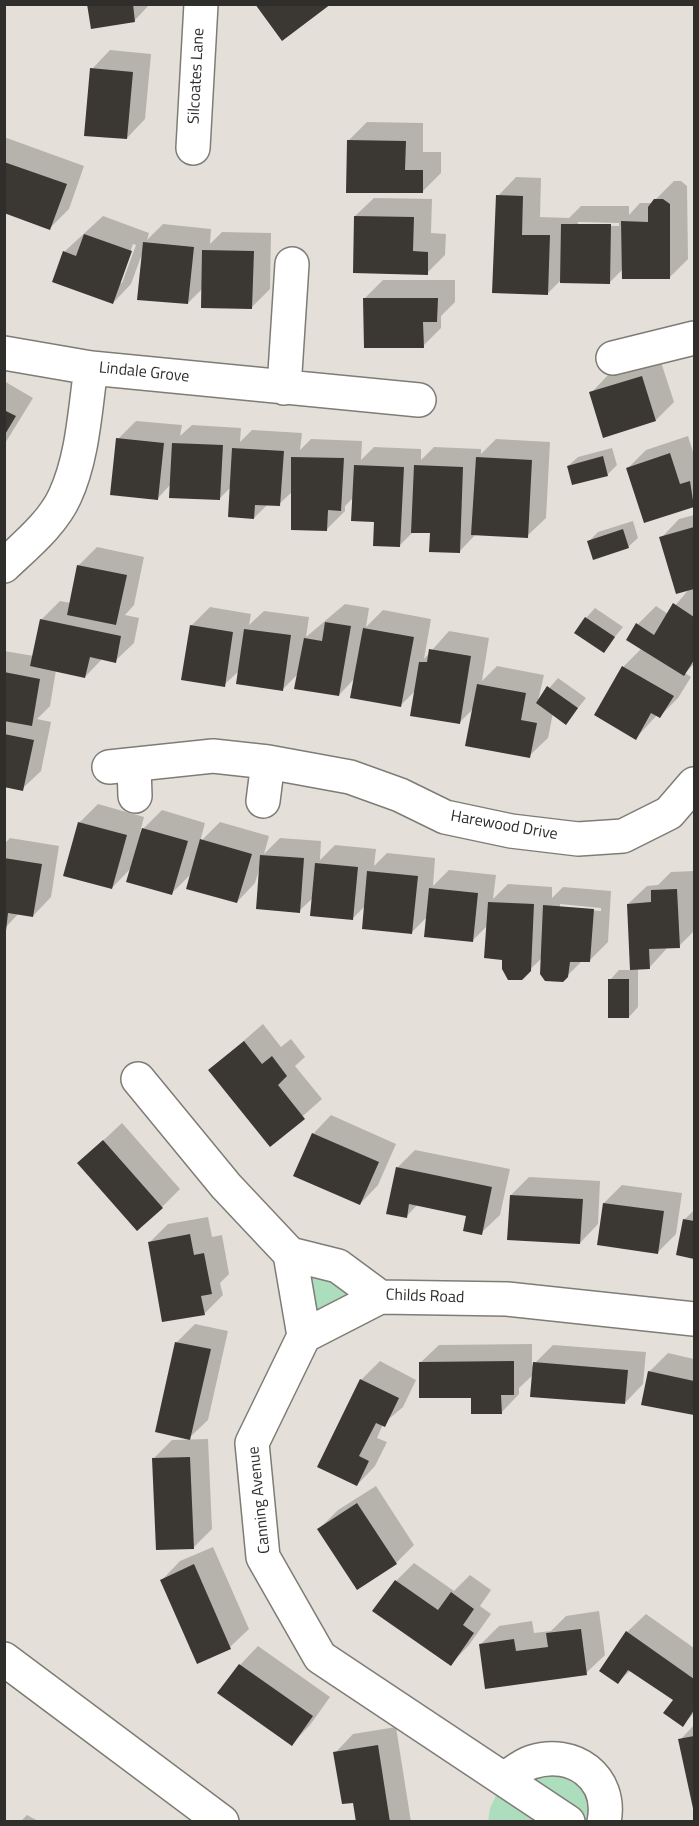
<!DOCTYPE html>
<style>
body{margin:0}
#map{position:relative;width:699px;height:1826px;overflow:hidden;background:#e4e0d9;font-family:"Titillium Web",sans-serif}
canvas{display:block}
.frame{position:absolute;inset:0;border:6px solid #2f2e2b;pointer-events:none}
</style>
<div id="map">
<canvas width="699" height="1826"></canvas>
<div class="frame"></div>
</div>
<script>
const ctx = document.querySelector('canvas').getContext('2d');
ctx.lineJoin = 'round';
function paint(path, color) { ctx.fillStyle = color; ctx.fill(path, 'evenodd'); }
function trace(path, color, width, dash) { ctx.strokeStyle = color; ctx.lineWidth = width; ctx.lineCap = dash ? 'butt' : 'round'; ctx.setLineDash(dash || []); ctx.stroke(path); }
function label(font, color, halo, rows, align = 'center') {
  ctx.font = font + ' "Titillium Web",sans-serif'; ctx.lineWidth = 6; ctx.setLineDash([]); ctx.textBaseline = 'middle'; ctx.strokeStyle = halo; ctx.fillStyle = color; for (const [text, x, y, turn = 0] of rows) {
    ctx.save(); ctx.translate(x, y); ctx.rotate((+turn || 0) * Math.PI / 180); ctx.textAlign = isNaN(turn) ? turn : align; if (halo) ctx.strokeText(text, 0, 0); ctx.fillText(text, 0, 0); ctx.restore();
  }
}
paint(new Path2D(`
 M290,1254L380,1297L304,1336Z
 M582,1765L604,1821L488,1822L490,1808L504,1779Z`), '#acddbd');
paint(new Path2D(`
 M88,4H150L135,20Z
 M110,50L151,54L145,119L127,138L92,69Z
 M367,122L423,123V152H441V173L422,192L348,141Z
 M4,137L84,166L69,209L50,228L4,211Z
 M516,177L541,178L540,217L569,218L581,206H629V215L640,203H652L674,181H681L687,186L688,259L669,278L623,269L610,282L560,281L548,293L498,196ZM578,222L619,223V226L578,225Z
 M374,198L432,199L431,233L446,234L445,255L427,273L355,216Z
 M103,216L149,233L147,240L163,224L211,229L210,244L222,232L271,233L270,289L251,308L203,288L188,303L142,254L131,284L113,303L64,252ZM133,244L136,245L122,283H119Z
 M383,280H455V302L441,316V328L423,346L364,299Z
 M660,359L674,402L656,420L591,393L609,374Z
 M4,381L33,398L4,445Z
 M136,421L182,425L180,436L192,425L241,428L240,442L252,430L302,433L300,450L311,439L362,441L361,460L374,447L421,449V460L434,447L481,449V454L496,439L550,442L546,518L527,536L477,533L459,552L432,532H413L399,546L354,497L345,506V511L326,530L293,491L279,504H268L254,518L231,487L219,499L171,484L158,498L118,439Z
 M688,436L694,455V506L645,521L628,468L646,450Z
 M612,448L617,465L607,475L568,466L578,457Z
 M694,515V664L685,673L691,677L678,698L660,716L657,715L636,738L596,715L624,666L642,648L638,624L656,606L668,614L690,588L661,538L679,519Z
 M633,521L638,538L628,547L589,541L598,532Z
 M97,547L144,557L134,605L125,615L139,618L134,643L115,661L103,658L85,677L56,670L50,706L37,719L51,722L41,771L22,789L4,786V651L34,656L42,619L60,601L71,603L79,565Z
 M345,604L369,608L366,627L383,610L431,619L424,659L449,631L489,638L482,681L497,666L544,675L538,701L558,678L586,698L566,723L553,713L548,738L529,756L474,708L460,722L416,690L400,706L355,678L339,695L299,673L283,689L240,670L224,685L191,626L210,607L251,614L249,625L264,611L309,617L306,637Z
 M595,608L623,627L603,651L586,618Z
 M98,804L144,817L140,832L162,810L205,823L200,842L220,822L269,836L264,854L280,838L321,841L320,860L335,845L376,849L374,866L387,853L435,858L433,886L449,870L496,875L493,899L508,884L552,887V898L563,887L611,891L608,942L589,961H582L562,981L542,958L521,978L503,958L488,925L473,940L428,916L412,932L366,905L353,918L314,897L299,911L259,870L255,883L237,902L192,873L171,894L132,867L112,888L65,875L80,822ZM560,904L601,908V911L560,908Z
 M10,838L59,846L51,897L33,916L19,913L6,927L4,844Z
 M694,871V931L679,946L668,947L649,968H638V1007L629,1017L610,980L619,970H632L628,904L647,886L658,885L671,872Z
 M263,1024L281,1047L291,1039L305,1057L295,1066L322,1099L270,1145L210,1070Z
 M331,1115L396,1144L378,1185L360,1204L313,1134Z
 M122,1123L180,1189L162,1207L79,1163Z
 M415,1150L510,1169L500,1215L481,1233L468,1215L418,1204L406,1217L397,1168Z
 M529,1177L600,1181L598,1224L580,1243L511,1195Z
 M622,1185L682,1193L676,1234L657,1253L604,1203Z
 M694,1210V1258L678,1254L684,1220Z
 M208,1217L212,1237L222,1235L229,1274L220,1283L223,1295L204,1314L149,1243L168,1224Z
 M195,1324L228,1331L208,1420L189,1438L176,1343Z
 M532,1344V1366L553,1345L646,1352L643,1384L625,1403L534,1374L519,1388V1394L501,1413L420,1363L439,1345Z
 M668,1353L694,1359V1414L643,1404L649,1372Z
 M380,1361L416,1380L403,1407L383,1424L377,1438L387,1442L375,1466L357,1485L361,1380Z
 M208,1439L212,1529L193,1548L154,1458L172,1440Z
 M376,1486L414,1545L396,1563L319,1529L338,1510Z
 M213,1547L249,1629L230,1647L162,1580L180,1561Z
 M414,1563L454,1591L470,1575L491,1590L480,1606L491,1614L469,1645L451,1664L396,1581Z
 M599,1611L605,1655L586,1673L480,1645L499,1626L532,1621L534,1633L551,1631L566,1616Z
 M646,1614L694,1648V1713L683,1725L675,1700L631,1670L618,1682L627,1632Z
 M258,1646L330,1697L310,1725L292,1744L220,1692L240,1665Z
 M694,1725V1810L680,1740Z
 M396,1727L411,1822H358L354,1801L335,1753L353,1734Z
 M27,1815L40,1822H20Z`), '#0003');
paint(new Path2D(`
 M87,4H133L135,22L91,29Z
 M255,4H331L282,41Z
 M90,68L133,72L127,139L84,136Z
 M347,140L406,141L405,170H423V193H346Z
 M4,162L67,184L50,230L4,213Z
 M496,195L523,196L522,235H550L548,295L492,293Z
 M654,199H663L670,204V279H622L621,221L648,222V207Z
 M354,216L414,217L413,251L428,252V275L353,273Z
 M561,224H611L610,284L560,283Z
 M84,234L132,251L113,304L52,282L63,251L76,256Z
 M143,242L194,247L188,304L137,300Z
 M202,250L254,251L252,309L201,308Z
 M363,298H438L437,322H423L424,348H364Z
 M642,376L656,421L603,438L589,392Z
 M4,410L16,416L4,436Z
 M116,438L164,443L158,500L110,495Z
 M172,443L223,445L220,500L169,498Z
 M232,448L284,451L280,506L255,505L254,519L228,517Z
 M670,453L680,484L690,481L694,507L644,523L626,468Z
 M603,456L608,476L572,485L567,466Z
 M291,457L344,458L341,511L328,510L327,531L291,530Z
 M476,457L532,460L528,538L471,535Z
 M354,465L404,467L400,547L373,546L374,522L351,521Z
 M414,465L463,467L460,553L429,552L430,533H411Z
 M694,527V589L676,594L659,537Z
 M623,529L629,548L593,560L587,541Z
 M77,565L127,575L116,625L67,615Z
 M673,603L694,617V660L684,676L626,640L636,623L654,635Z
 M585,617L615,637L604,653L574,633Z
 M40,619L121,636L116,663L90,657L85,678L30,666Z
 M325,622L351,626L339,696L294,689L304,638L322,641Z
 M190,625L233,632L225,687L181,680Z
 M363,628L414,637L401,707L350,698Z
 M244,629L291,635L283,691L236,684Z
 M429,649L471,656L460,724L410,716L419,662H427Z
 M622,666L674,696L660,718L651,713L636,740L594,715Z
 M4,672L40,679L32,726L4,721Z
 M477,684L526,693L521,720L537,723L530,758L465,746Z
 M547,686L578,708L566,725L536,703Z
 M4,734L34,740L23,791L4,787Z
 M78,822L127,835L112,889L63,876Z
 M142,828L188,841L172,895L126,882Z
 M200,839L252,854L237,903L186,889Z
 M260,855L304,858L300,913L256,909Z
 M4,858L42,864L33,917L8,913L6,931Z
 M315,863L358,867L353,920L310,916Z
 M367,871L418,876L412,934L362,929Z
 M429,888L478,893L473,942L424,937Z
 M677,889L680,948L649,949L650,969L630,970L627,904L651,902V890Z
 M488,902L534,904L531,971L522,980H508L502,969V960L484,958Z
 M543,905L594,909L590,962H570L568,977L563,982L545,981L540,974Z
 M608,979H629V1018H608Z
 M244,1041L262,1064L272,1056L287,1076L278,1085L305,1119L270,1147L208,1070Z
 M312,1133L379,1162L360,1205L293,1176Z
 M103,1140L163,1208L137,1231L77,1163Z
 M396,1167L492,1187L482,1235L463,1231L466,1216L409,1204L407,1218L386,1214Z
 M510,1195L583,1199L580,1244L507,1240Z
 M603,1203L664,1211L658,1254L597,1245Z
 M683,1219L694,1221V1259L676,1255Z
 M190,1234L194,1255L204,1253L212,1294L201,1296L205,1315L162,1322L148,1242Z
 M175,1342L211,1349L190,1440L155,1432Z
 M514,1361V1395H501L502,1414H471V1398H419V1362Z
 M533,1362L628,1370L625,1404L530,1397Z
 M648,1371L694,1381V1415L641,1405Z
 M360,1379L399,1398L385,1427L376,1423L359,1456L369,1461L357,1486L317,1467Z
 M190,1457L194,1549L156,1550L152,1458Z
 M357,1503L397,1564L357,1590L317,1529Z
 M194,1564L231,1649L197,1664L160,1580Z
 M395,1580L438,1610L451,1592L474,1609L463,1625L474,1633L451,1666L372,1611Z
 M581,1629L587,1675L485,1689L479,1644L514,1639L516,1651L548,1647L546,1633Z
 M626,1631L694,1679V1710L683,1727L663,1713L673,1700L628,1670L618,1684L599,1671Z
 M239,1664L313,1716L292,1746L217,1693Z
 M694,1736V1813L678,1739Z
 M378,1745L390,1822H356L353,1803L342,1804L333,1752Z`), '#3b3732');
const minor = new Path2D(`
 M193,148L201,4
 M4,353L91,368L419,400
 M613,358L694,338
 M284,388L292,264
 M4,566C26,545 53,523 65,496C83,457 85,409 91,368
 M134,766L135,796
 M109,767L213,756L268,762L350,777L400,795L445,817L511,831L578,839L623,836L669,813L694,784
 M263,801L268,762
 M138,1079L226,1186L290,1254L338,1266L380,1297L507,1299L694,1319
 M290,1254L304,1336
 M380,1297L304,1336L252,1443L263,1557L320,1657L568,1822
 M4,1659L222,1822
 M504,1779C512,1774 522,1765 532,1762C573,1749 613,1777 604,1822`);
trace(minor, '#7f7c76', 36);
trace(minor, '#fff', 33);
label('16px', '#2f2e2b', '#fff', [
 ["Silcoates Lane",197,76,-87],
 ["Lindale Grove",144,373,6],
 ["Harewood Drive",504,826,10],
 ["Childs Road",425,1297,2],
 ["Canning Avenue",260,1500,-96]
]);
</script>
